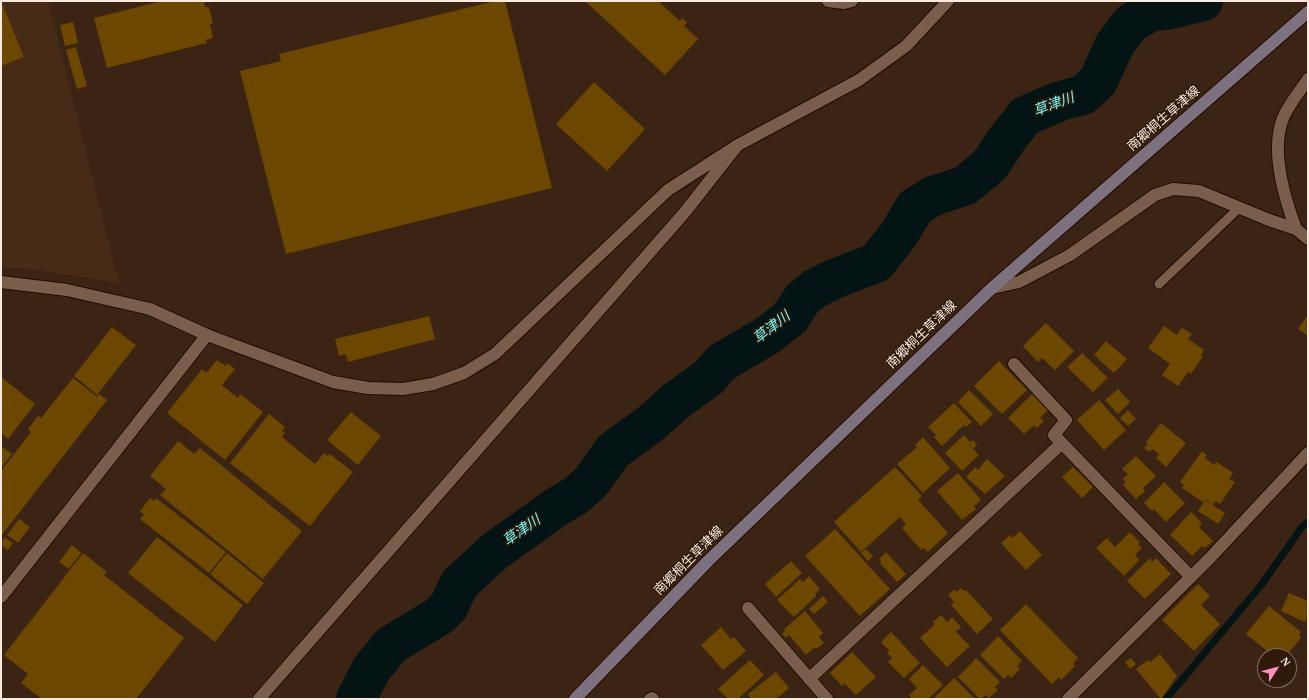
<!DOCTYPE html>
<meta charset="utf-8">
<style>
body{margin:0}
#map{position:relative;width:1309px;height:700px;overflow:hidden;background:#3b2413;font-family:"Times New Roman",serif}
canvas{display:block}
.frame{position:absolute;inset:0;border:2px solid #faeae0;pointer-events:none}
.north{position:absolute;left:1257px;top:648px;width:40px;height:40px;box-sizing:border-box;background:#301a0a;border:1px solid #816d60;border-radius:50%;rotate:54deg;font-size:11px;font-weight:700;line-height:16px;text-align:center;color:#faeae0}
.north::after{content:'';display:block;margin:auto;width:14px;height:18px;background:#fd8ec0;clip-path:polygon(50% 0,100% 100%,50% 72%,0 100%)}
</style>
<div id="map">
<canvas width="1309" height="700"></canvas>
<div class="frame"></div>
<div class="north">N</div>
</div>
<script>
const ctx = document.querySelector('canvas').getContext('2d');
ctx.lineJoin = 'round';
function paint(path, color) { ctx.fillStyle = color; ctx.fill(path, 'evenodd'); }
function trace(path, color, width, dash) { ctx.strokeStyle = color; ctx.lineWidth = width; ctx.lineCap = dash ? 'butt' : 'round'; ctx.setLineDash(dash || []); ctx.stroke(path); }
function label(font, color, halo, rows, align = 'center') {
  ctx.font = font + ' "Times New Roman","Noto Sans JP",serif'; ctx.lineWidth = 3; ctx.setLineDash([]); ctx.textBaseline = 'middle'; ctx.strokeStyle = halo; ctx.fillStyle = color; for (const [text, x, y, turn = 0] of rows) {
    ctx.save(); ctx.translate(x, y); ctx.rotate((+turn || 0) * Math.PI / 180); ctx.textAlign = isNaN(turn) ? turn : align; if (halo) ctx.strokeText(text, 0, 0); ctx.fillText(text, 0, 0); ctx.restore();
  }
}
paint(new Path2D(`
 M1,1H48L119,283L24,268H1Z`), '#482b16');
trace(new Path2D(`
 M1166,699L1262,584L1302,527L1308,522`), '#041314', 7);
trace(new Path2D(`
 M356,699L372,668L391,645L439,616L449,606L459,584L495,551L555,508L575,496L591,482L613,451L650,424L676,401L709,377L722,362L768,335L790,318L802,299L814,289L836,278L876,263L899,234L915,207L933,196L964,186L983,171L992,162L1004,143L1025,116L1060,101L1083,95L1098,81L1115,44L1131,23L1152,11L1166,10L1203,1`), '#041314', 40);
paint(new Path2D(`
 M1,1L24,57L1,66Z
 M162,1H204L205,7H209L213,23L210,24L213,38L206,40L207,43L107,68L94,18Z
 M495,1H505L552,188L286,254L240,71L281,61L279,54Z
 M585,1H658L680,21L682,18L687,22L684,26L698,39L665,75Z
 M73,22L78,43L65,46L60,25Z
 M76,47L87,86L77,89L66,50Z
 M594,82L645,129L607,171L556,124Z
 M1308,315V336L1298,329Z
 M429,316L435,339L348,362L346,354L339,356L335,339Z
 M1046,323L1074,351L1055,370L1042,358L1038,362L1023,346Z
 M1164,326L1177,335L1182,328L1192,334L1188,339L1204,350L1201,355L1203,356L1191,374L1188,372L1178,386L1162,375L1170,364L1148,348Z
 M112,327L136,345L97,395L74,376Z
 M1106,341L1127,359L1114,373L1094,355Z
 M1082,353L1108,378L1093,392L1067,367Z
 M217,360L226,366L227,363L235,369L222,385L238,398L240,394L263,412L225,460L167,413L202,369L206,373Z
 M999,361L1027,390L1002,414L974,386Z
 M1,377L35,404L8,439L1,433Z
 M73,378L97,397L99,394L107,400L1,536V471L31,432L28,429L38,416L41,418Z
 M1118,389L1130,402L1118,414L1105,400Z
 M969,390L993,414L981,426L958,402Z
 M1032,394L1048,410L1040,418L1044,421L1037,428L1034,425L1024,434L1008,418Z
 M1099,400L1126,430L1104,450L1077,420Z
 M954,403L972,422L966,427L964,425L942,446L934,437L936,435L928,427Z
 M1128,410L1136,419L1128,426L1120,418Z
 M351,412L381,436L358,465L327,440Z
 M269,414L285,427L282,431L285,433L282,437L315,464L324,453L328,456L330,454L353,472L310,526L230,463Z
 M1161,423L1186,443L1166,467L1156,458L1159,454L1152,449L1150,452L1144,448L1148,444L1146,442Z
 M964,435L970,442L973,440L977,445L973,449L979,455L962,471L945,453Z
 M923,437L950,468L923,493L897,464L917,447L915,445Z
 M178,441L194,454L200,448L302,531L263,579L160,495L166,489L150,476Z
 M1,446L12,454L1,468Z
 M1202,451L1207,455L1205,458L1214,465L1217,462L1233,473L1229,479L1235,482L1220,504L1216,501L1213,505L1205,499L1203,502L1182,488L1184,485L1180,482Z
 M1136,456L1156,476L1143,488L1145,491L1136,499L1123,485L1126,482L1123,479L1128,474L1122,469Z
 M987,459L1005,476L985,494L966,477L975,467L978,470Z
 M895,467L922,496L918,500L948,533L928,552L924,548L921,550L902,528L906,524L900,517L861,552L834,522Z
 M1073,467L1093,487L1082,498L1062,477Z
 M958,473L981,500L974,506L976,509L962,520L937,491Z
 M1164,482L1185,503L1166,522L1154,509L1152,511L1144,503Z
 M150,498L154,501L156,498L226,552L209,573L140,519L144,515L140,511Z
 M1205,500L1225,513L1218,524L1198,511Z
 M1191,512L1202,523L1199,527L1213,541L1205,548L1202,546L1192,556L1170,535Z
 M19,519L30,527L18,543L7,535Z
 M835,529L890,589L860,616L805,556Z
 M1020,531L1042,555L1026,570L1001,543L1010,535L1012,538Z
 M1130,532L1140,542L1138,544L1142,548L1135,555L1139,560L1124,576L1096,548L1107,538L1115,547Z
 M4,537L13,543L8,550L1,545Z
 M157,537L243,605L215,642L128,573Z
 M72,545L81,553L69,569L59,562Z
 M866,549L873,556L868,561L861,553Z
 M886,552L906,574L897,582L880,563L881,561L879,559Z
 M83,553L107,572L104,575L184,638L136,699H42L21,683L28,674L4,655Z
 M227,553L264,583L247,604L210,574Z
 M1150,558L1152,562L1156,558L1171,574L1145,599L1127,581Z
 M791,561L802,573L776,597L765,584Z
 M809,576L820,589L815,594L816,596L794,617L777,600L800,579L803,582Z
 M1198,584L1210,596L1201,605L1220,624L1194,651L1162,620Z
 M961,588L964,591L966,590L993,619L977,634L951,605L954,602L948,595L954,590L957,592Z
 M1289,593L1308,601V616L1305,622L1281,611Z
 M823,596L828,602L814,614L809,609Z
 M1026,604L1078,658L1073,664L1075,666L1061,680L1059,677L1052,684L1000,630Z
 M1269,606L1301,632L1299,635L1301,638L1286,656H1273L1246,634Z
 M805,611L823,633L819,637L824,643L816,649L815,647L806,655L789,635L786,638L782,634L785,631L784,629Z
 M941,615L947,622L952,617L961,627L956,632L970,646L947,667L920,638L935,624L933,622Z
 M721,627L731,639L734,637L746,651L723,670L701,645Z
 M891,632L920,663L904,678L888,662L892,658L887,653L889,651L881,642Z
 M998,636L1022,661L1017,666L1020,669L1011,678L1008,675L1004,679L980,655Z
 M852,652L876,677L856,695L844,683L842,686L830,673Z
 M1160,654L1177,676L1161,699L1136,669L1148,660L1150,662Z
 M976,658L1000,682L995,687L998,690L989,698L986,695L980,699L958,677Z
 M1131,658L1136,664L1130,669L1125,662Z
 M750,660L764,675L738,699H728L718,689Z
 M923,665L943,685L928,699H912L909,695L917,688L909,679Z
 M776,672L789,688L776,699H751L748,694Z
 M954,678L975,699H933Z`), '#6c4700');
const service = new Path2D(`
 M1159,284L1239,208`);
const minor = new Path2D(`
 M828,1L844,3L852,1
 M1296,229C1284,197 1270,151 1283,118C1289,104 1300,91 1308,79
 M992,288L1019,282L1070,255L1155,195L1173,189L1199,191L1269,220L1296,229L1308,239
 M1014,364L1066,420L1054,435L1191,577
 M1,597L207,335
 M748,608L827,699
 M809,679L1062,443
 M259,699L685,212L736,147
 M650,699L652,698L653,699
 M1068,699L1209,559L1308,453`);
const tertiary = new Path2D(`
 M1,282L67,290L150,309L207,335L333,382L368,388L403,389L433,384L464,373L495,354L668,190L738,145L859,80L906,46L948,1`);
const secondary = new Path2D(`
 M575,699L708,561L992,288L1308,12`);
trace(service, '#210c00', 11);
trace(minor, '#210c00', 14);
trace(tertiary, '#210c00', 14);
trace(secondary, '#210c00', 14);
trace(service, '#795e4c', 9);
trace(minor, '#795e4c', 12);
trace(tertiary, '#795e4c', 12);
trace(secondary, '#7d707f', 12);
label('13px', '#faeae0', '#301a0a', [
 ["南郷桐生草津線",1164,119,-41],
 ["南郷桐生草津線",922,335,-44],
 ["南郷桐生草津線",689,561,-45]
]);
label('italic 14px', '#75f8fc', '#301a0a', [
 ["草津川",1054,105,-20],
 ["草津川",772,328,-38],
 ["草津川",522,531,-35]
]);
</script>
